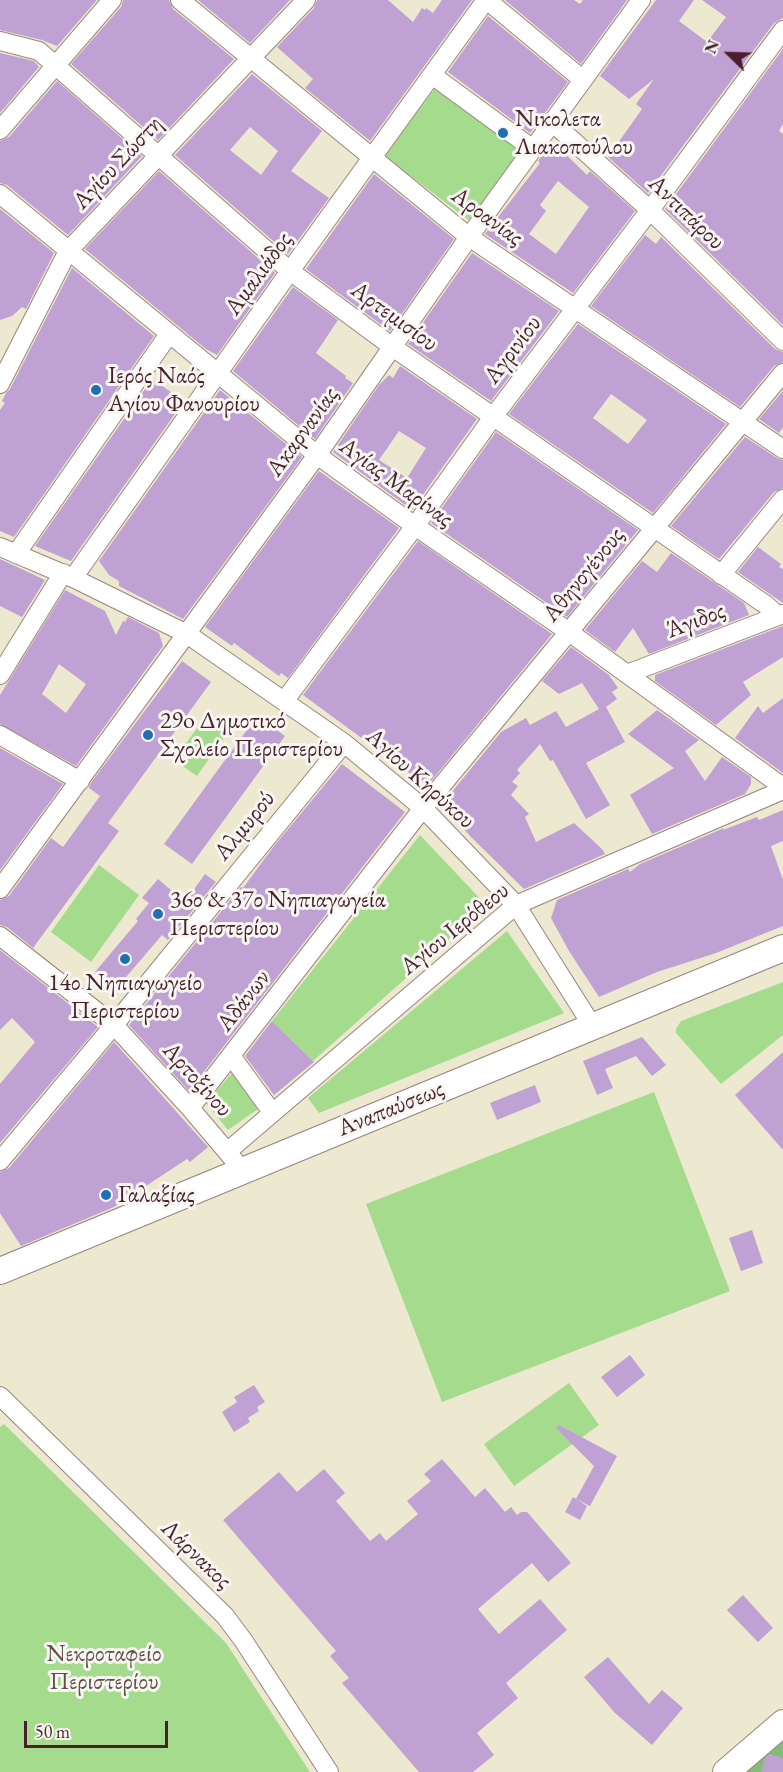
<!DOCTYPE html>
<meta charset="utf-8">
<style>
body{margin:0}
#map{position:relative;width:783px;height:1772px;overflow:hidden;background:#ede8d0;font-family:"EB Garamond",serif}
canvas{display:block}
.north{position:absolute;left:699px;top:24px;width:60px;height:60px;-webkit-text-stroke:4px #f6f6f2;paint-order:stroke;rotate:293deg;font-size:16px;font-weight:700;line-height:24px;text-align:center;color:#4a1f2b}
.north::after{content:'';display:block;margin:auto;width:21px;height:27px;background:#4a1f2b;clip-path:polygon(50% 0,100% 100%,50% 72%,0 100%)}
.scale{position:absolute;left:24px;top:1721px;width:144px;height:27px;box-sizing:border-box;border:3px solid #4a1f2b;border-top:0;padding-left:8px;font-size:18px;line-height:21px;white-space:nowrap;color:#4a1f2b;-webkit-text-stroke:4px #f6f6f2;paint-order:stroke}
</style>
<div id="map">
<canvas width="783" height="1772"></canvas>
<div class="north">N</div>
<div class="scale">50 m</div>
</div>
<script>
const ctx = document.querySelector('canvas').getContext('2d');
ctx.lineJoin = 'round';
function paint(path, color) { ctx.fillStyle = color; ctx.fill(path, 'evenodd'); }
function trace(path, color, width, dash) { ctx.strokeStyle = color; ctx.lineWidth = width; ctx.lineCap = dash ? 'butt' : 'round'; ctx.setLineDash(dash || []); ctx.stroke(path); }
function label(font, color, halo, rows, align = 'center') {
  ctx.font = font + ' "EB Garamond",serif'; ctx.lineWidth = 6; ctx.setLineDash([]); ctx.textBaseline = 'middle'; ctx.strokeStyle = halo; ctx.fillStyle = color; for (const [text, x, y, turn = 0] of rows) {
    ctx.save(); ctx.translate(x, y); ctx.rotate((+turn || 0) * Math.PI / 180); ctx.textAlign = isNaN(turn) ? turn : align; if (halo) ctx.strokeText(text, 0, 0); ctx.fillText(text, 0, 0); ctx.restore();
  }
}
paint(new Path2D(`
 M436,87L522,153L470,221L384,156Z
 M205,717L227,733L197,776L174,760Z
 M420,835L487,906L313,1061L272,1021Z
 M99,865L139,895L91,962L51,932Z
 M507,931L564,1013L319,1113L308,1098Z
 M783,982V1035L721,1084L676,1033V1029L681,1021Z
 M232,1073L258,1104V1109L228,1130L206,1103Z
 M654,1092L730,1291L442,1402L366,1204Z
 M569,1383L599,1425L514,1486L484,1444Z
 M4,1424L226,1643L310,1772H0V1427Z`), '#a5db8d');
paint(new Path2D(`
 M783,1729V1772H733Z`), '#84bb78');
paint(new Path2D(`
 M0,0H97L57,46L42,40L0,30Z
 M123,0H169L173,9L234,59L158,140L71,64L121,7Z
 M198,0H290L250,43Z
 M317,0H388L413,22L422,8L425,10L426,8L433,13L442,0H472L370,141L305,88L313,79L277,47L314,8Z
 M505,0H574L580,4L583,0H627L581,64Z
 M656,0H694L679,21L707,42L726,17L702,0H783V18L774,23L648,193L608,157L642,109L636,104L654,79L629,99L600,76Z
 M488,16L568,82L530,133L448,72Z
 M783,49V124L779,131L783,134V325L665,209Z
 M0,53L34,61L39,67L0,113Z
 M252,74L322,131L291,171L329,198L288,254L175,155ZM250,127L278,151L261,175L230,150Z
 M57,81L142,156L68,235L7,185L0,183V141L9,137Z
 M552,141L587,175L590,171L635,211L573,293L485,234L540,163L538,161ZM558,181L589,207L556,254L529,234L546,211L540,205Z
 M159,171L275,273L217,355L206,349L85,249Z
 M374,174L454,239L390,331L306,269Z
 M0,209L54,253L26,309L22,307L12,316L0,320Z
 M645,235L656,244L661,237L775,349L783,352V362L774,366L740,407L591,306Z
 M472,253L559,311L491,401L408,344Z
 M72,268L154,336L14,537L0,531V410L5,403L2,401L6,393L10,389Z
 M293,287L338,320L316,353L346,376L345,378L353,383L315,439L233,371Z
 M578,324L726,424L653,513L509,414ZM611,394L647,420L628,444L593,418Z
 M400,366L477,419L412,510L333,452L379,385L389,375L393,378ZM399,431L426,448L407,478L379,460Z
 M152,379L184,401L71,561L35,546Z
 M220,390L302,457L183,619L119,586V581L109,575L99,561Z
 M783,391V427L779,433L759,419Z
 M496,432L638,530L567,617L431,523Z
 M745,437L777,458L783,460V488L774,492L719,559L671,526Z
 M319,471L399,528L288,678L281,673L279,676L234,643L232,646L205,627Z
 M418,541L552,634L427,786L303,695Z
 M758,547L781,564L779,567L783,569V603L738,572Z
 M671,553L744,603L749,615L649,654L633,628L615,652L585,630L642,561L657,572Z
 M0,559L45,580L22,617L0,606Z
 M65,590L105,611L116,635L123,621L125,622L128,617L159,633L163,646L76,766L0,724V695ZM59,664L86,684L66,713L42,694Z
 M783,626V657L743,682L751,695L716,725L655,681V675Z
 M571,647L609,675L618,688L612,692L617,699L606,707L625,742L586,763L610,805L586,819L553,760L550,761L540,744L517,770L520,773L512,782L518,786L511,795L529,814L525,817L536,842L574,823L602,849L605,854L524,889L470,836L442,804L501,732L526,718L530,725L556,711L566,727L599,709L582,683L559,694L542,681Z
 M182,661L211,682L108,823L119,831L33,948L7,927L0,925V900L9,896L51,838L63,847L100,796L89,788L90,784Z
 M783,698V773L735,738L758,706L763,713Z
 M657,710L699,740L685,751L705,781L722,757L751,777V784L745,794L652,834L630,795L674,768L628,734Z
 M257,716L285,736L192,864L164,844Z
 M0,748L63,784L0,870Z
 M342,764L405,812L189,1091L129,1025L241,887L243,888L274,846Z
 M783,810V841L771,846L783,880V926L716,953L657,972L599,997L569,951L551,918L557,900L628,869L630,872L640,864L724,828L723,830L757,817L759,820Z
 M205,874L216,882L168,940L162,935L115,990L95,972L138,921L136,919L149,903L142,898L158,879L185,902Z
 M0,950L98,1027L0,1143V1084L35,1042L12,1018L0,1030Z
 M272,1021L314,1062L274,1095L245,1056Z
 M642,1037L666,1065L652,1076L636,1056L605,1069L613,1088L597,1095L583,1061Z
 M114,1042L208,1147L190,1162L187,1159L114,1207L21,1246L0,1213V1172L9,1168Z
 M783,1052V1150L735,1095Z
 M535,1085L541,1102L497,1120L490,1103Z
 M752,1230L763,1263L741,1271L729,1238Z
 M630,1355L645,1375L617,1397L601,1377Z
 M254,1385L265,1402L257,1407L259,1411L248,1418L250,1422L234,1432L222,1412L237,1402L234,1397Z
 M559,1425L617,1456L590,1506L576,1499L594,1466L556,1428Z
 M442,1459L475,1497L485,1488L505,1512L511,1507L517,1515L521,1512H527L571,1563L548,1582L532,1563L478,1609L499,1634L540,1599L567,1630L506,1683L518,1698L477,1733L494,1755L473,1772H419L342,1683L349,1678L330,1656L336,1651L223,1520L279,1472L297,1492L324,1469L345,1493L336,1501L370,1541L380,1533L386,1541L418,1514L407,1501L431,1481L424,1474Z
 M573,1497L587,1506L580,1520L565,1512Z
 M743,1595L773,1628L758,1642L727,1610Z
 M608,1657L649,1704L662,1690L683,1708L652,1745L615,1713L584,1677Z
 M769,1754L783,1758V1772H761L765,1758Z`), '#c0a1d3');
const street = new Path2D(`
 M180,0L469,237L783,449
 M487,0L583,80
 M0,41L39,51L290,271L394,348L766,605L778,616
 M432,75L533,149
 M552,122L650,210L783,341
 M0,130L112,0
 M0,194L317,455L415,526L569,632L783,787
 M0,384L68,251L306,0
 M0,547L73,578L187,634L344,743L423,808L516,905L593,1027
 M16,554L169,334
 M721,575L783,499
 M73,578L290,271L486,0
 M627,674L783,614
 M0,675L63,573
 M285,700L415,526L493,417L650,210L783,30
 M0,735L80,781
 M0,889L317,455L469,237L641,0
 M0,936L114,1025L190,1108L234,1160
 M232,1057L269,1108L270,1115
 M190,1108L423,808L783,373
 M228,1151L516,905L783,790
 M0,1161L114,1025L344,743
 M0,1396L225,1616L243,1640L329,1772`);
const secondary = new Path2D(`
 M0,1271L783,948
 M726,1772L783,1723`);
trace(street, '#9c847e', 20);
trace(secondary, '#9c847e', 28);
trace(street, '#fff', 18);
trace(secondary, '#fff', 26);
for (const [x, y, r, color] of [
 [503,133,6,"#1f6fb2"],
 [96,390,6,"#1f6fb2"],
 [148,735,6,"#1f6fb2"],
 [158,914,6,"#1f6fb2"],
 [125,959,6,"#1f6fb2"],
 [106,1195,6,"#1f6fb2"]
]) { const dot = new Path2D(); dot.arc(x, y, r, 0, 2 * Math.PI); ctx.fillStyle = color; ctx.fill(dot); trace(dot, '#f6f6f2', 2); }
label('24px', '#4a1f2b', '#f6f6f2', [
 ["Νικολετα",515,119],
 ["Λιακοπούλου",515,147],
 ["Ιερός Ναός",108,376],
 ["Αγίου Φανουρίου",108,404],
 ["29o Δημοτικό",160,721],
 ["Σχολείο Περιστερίου",160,749],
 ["36ο & 37ο Νηπιαγωγεία",170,900],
 ["Περιστερίου",170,928],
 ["14ο Νηπιαγωγείο",125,983,"center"],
 ["Περιστερίου",125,1011,"center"],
 ["Γαλαξίας",118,1195]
], 'left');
label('24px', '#4a1f2b', '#f6f6f2', [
 ["Αγίου Σώστη",118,163,-47],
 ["Αντιπάρου",686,213,44],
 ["Αροανίας",487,217,36],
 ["Αμαλιάδος",259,274,-54],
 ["Αρτεμισίου",394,317,36],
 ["Αγρινίου",513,350,-53],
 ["Ακαρνανίας",303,432,-54],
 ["Αγίας Μαρίνας",396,483,36],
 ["Αθηνογένους",584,575,-51],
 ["Άγιδος",696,621,-21],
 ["Αγίου Κηρύκου",420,779,42],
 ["Αλμυρού",245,826,-51],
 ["Αγίου Ιερόθεου",455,929,-39],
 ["Αδάνων",244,1001,-52],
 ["Αρτοξίνου",197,1080,48],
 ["Αναπαύσεως",391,1109,-22],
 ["Λάρνακος",196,1555,44]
]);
label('24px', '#614e44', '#f6f6f2', [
 ["Νεκροταφείο",104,1654],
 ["Περιστερίου",104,1682]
]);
</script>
